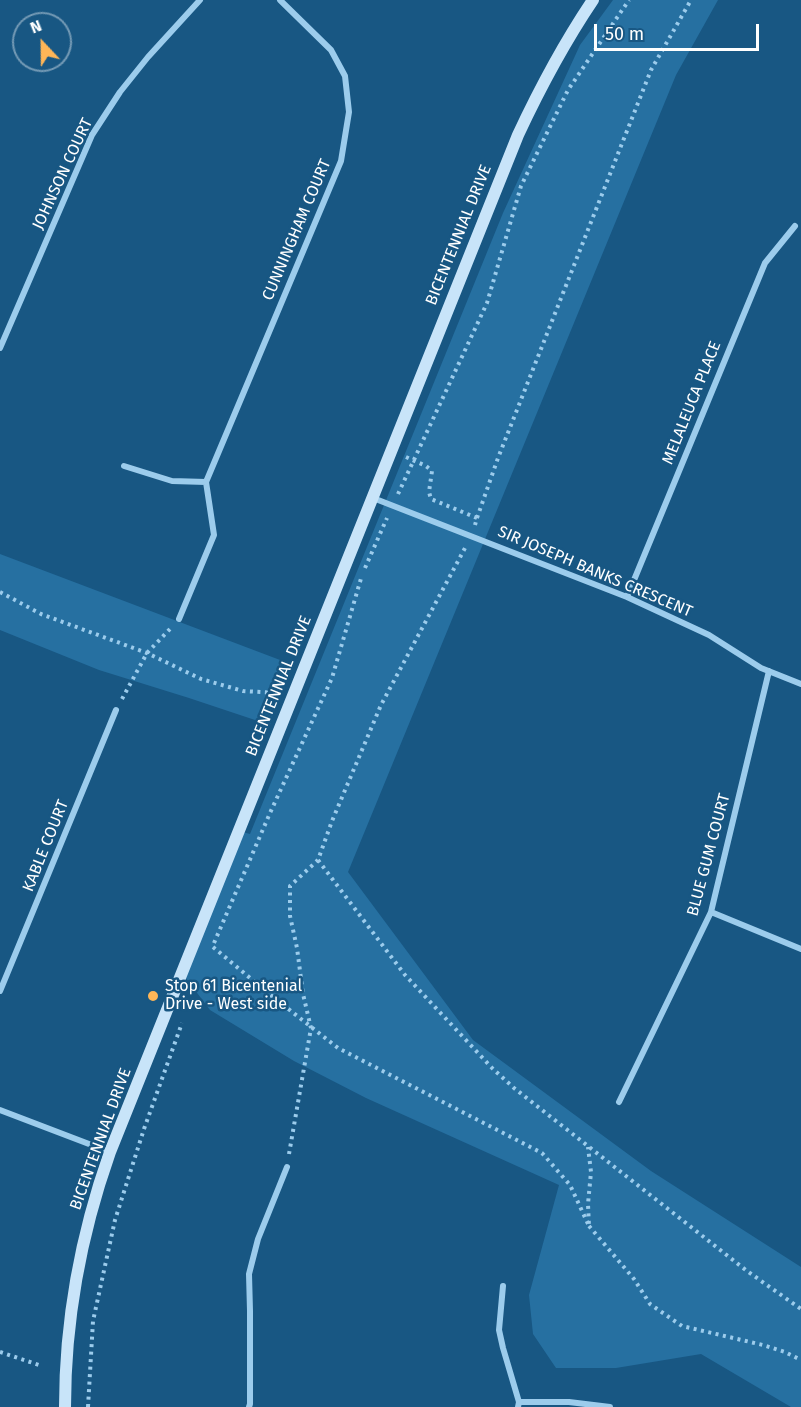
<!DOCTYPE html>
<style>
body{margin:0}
#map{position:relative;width:801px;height:1407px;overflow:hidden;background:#185783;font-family:"Fira Sans",sans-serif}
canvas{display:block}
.north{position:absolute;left:12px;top:12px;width:60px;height:60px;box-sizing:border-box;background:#185783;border:2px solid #749ab5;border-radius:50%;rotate:338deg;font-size:16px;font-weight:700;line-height:24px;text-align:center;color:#fff}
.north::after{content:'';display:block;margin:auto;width:21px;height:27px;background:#ffb657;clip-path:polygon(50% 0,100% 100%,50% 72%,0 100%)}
.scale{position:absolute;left:594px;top:24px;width:165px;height:27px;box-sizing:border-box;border:3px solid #fff;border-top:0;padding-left:8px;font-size:18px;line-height:21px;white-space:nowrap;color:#fff;-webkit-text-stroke:4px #185783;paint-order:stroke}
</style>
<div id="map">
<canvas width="801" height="1407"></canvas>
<div class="north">N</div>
<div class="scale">50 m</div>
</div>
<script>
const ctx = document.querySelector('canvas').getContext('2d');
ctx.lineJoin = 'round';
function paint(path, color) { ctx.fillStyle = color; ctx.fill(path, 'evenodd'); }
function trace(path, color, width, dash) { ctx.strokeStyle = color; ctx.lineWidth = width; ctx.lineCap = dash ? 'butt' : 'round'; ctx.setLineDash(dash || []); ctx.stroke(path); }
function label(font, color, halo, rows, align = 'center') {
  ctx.font = font + ' "Fira Sans",sans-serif'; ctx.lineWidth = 5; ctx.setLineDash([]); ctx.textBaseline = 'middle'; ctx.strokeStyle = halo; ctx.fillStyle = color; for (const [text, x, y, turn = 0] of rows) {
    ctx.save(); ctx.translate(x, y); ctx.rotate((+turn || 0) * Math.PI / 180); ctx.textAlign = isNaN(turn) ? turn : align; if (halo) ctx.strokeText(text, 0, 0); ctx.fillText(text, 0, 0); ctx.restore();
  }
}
paint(new Path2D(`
 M613,0H718L676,75L348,872L473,1040L651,1171L801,1267V1407H791L701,1354L616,1368H556L533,1334L529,1295L559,1185L366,1098L294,1061L210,1010L182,973L239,831L250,834L503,213L580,45Z
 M0,554L288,663L270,725L189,698L99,670L0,630Z`), '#2670a1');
trace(new Path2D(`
 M406,457L426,466L432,471L429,492L431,499L477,518L475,525
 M398,494L487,303L521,186L568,90L629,0
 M477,518L498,458L651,70L691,0
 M365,568L387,518
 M0,592L41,614L147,653L201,679L243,691L277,693
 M122,699L147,653L170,629
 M318,860L405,975L493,1069L514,1088L747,1271L801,1309
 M214,943L270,813L332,678L362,575
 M213,947L268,993L338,1048L542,1153L570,1185L589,1226L588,1204L591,1172L588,1147
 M289,1154L311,1028L303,994L297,948L290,916V886L318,860L332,821L381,705L465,548
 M589,1226L634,1279L650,1304L682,1326L763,1345L785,1352L801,1360
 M0,1352L42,1366
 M88,1407L93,1321L115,1220L144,1129L182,1023`), '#9cccec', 4, [3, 4.5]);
trace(new Path2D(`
 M0,348L92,135L120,92L148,57L200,0
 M124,466L172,481L206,482L341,161L349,112L345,76L331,50L280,0
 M373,498L627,597L709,635L761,668L801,684
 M627,597L765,263L795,226
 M179,619L214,535L206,482
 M711,912L801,949
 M0,991L116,710
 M619,1102L711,912L769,671
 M0,1110L110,1152
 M503,1286L499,1330L503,1348L519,1402L518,1407
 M519,1402H569L610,1407
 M249,1407L250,1404V1311L249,1274L258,1239L287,1167`), '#9cccec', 6);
trace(new Path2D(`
 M65,1407C65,1320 81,1234 110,1152L518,135C540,88 564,43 593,0`), '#c8e4f9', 12);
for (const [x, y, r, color] of [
 [153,996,6,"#ffb657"]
]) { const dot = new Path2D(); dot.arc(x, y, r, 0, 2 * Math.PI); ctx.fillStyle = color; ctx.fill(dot); trace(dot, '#185783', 2); }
label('16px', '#fff', '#185783', [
 ["JOHNSON COURT",63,174,-65],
 ["CUNNINGHAM COURT",297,230,-67],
 ["BICENTENNIAL DRIVE",459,235,-68],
 ["MELALEUCA PLACE",692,403,-68],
 ["SIR JOSEPH BANKS CRESCENT",595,572,23],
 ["BICENTENNIAL DRIVE",279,686,-68],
 ["KABLE COURT",46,846,-68],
 ["BLUE GUM COURT",709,855,-75],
 ["BICENTENNIAL DRIVE",101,1139,-70]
]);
label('16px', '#fff', '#185783', [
 ["Stop 61 Bicentenial",165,987],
 ["Drive - West side",165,1005]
], 'left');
</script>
